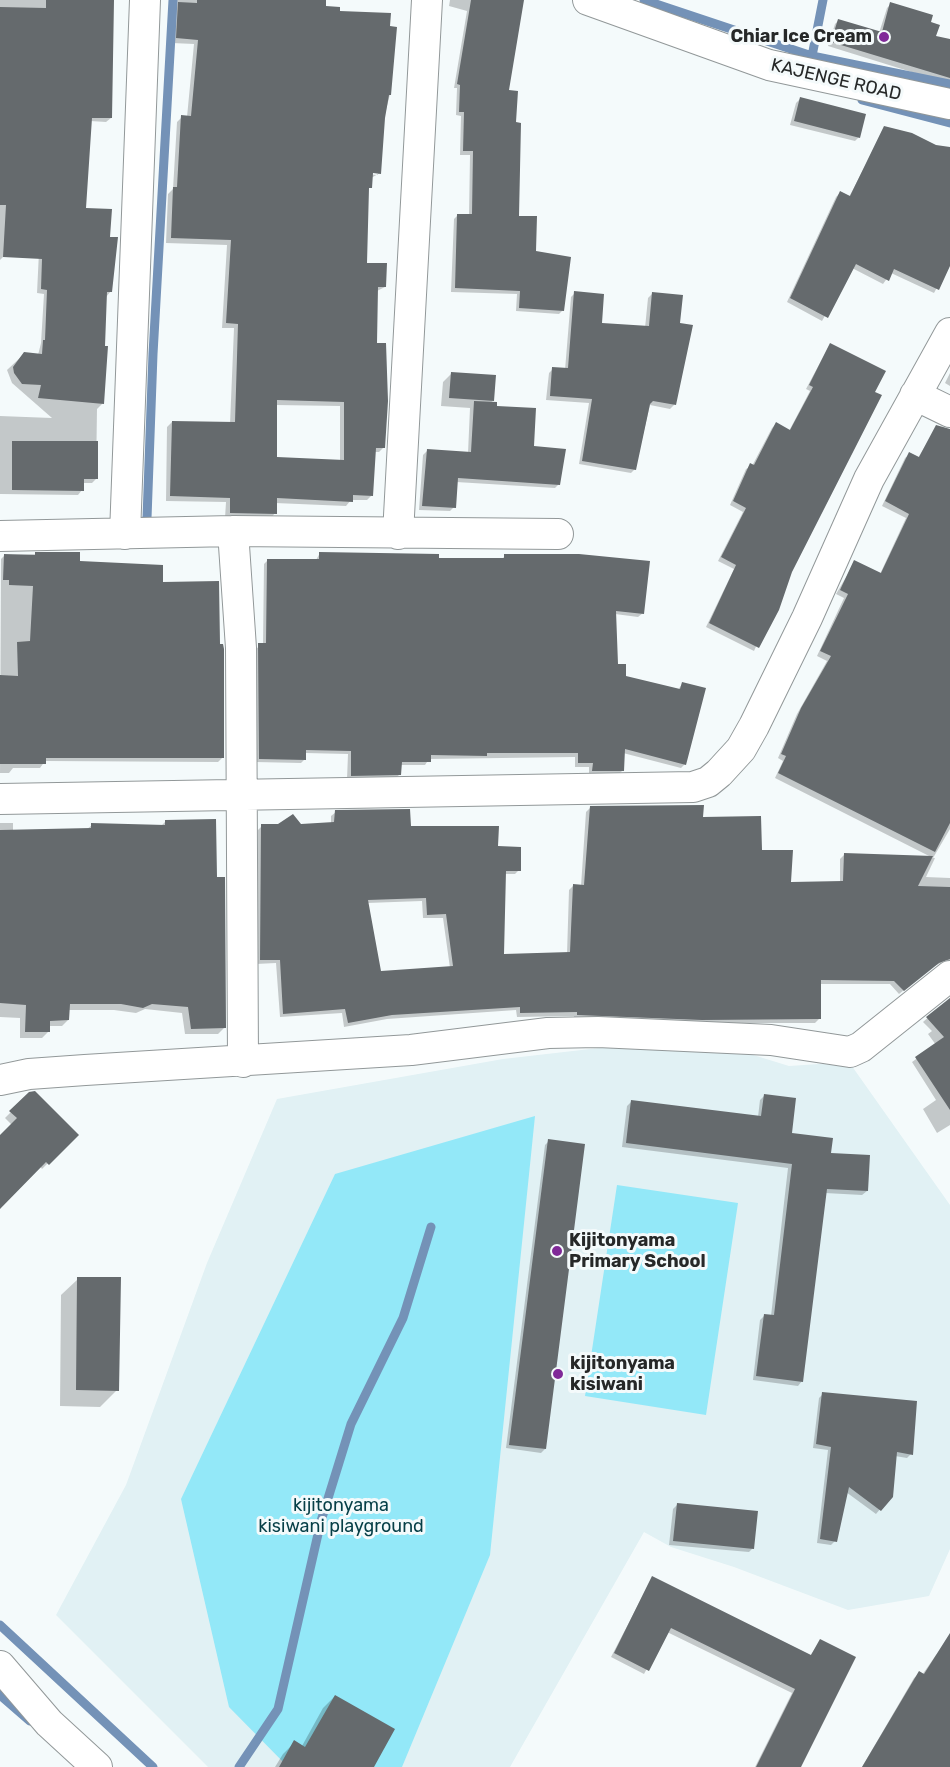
<!DOCTYPE html>
<style>
body{margin:0}
canvas{display:block;background:#f4fafb}
</style>
<canvas width="950" height="1767"></canvas>
<script>
const ctx = document.querySelector('canvas').getContext('2d');
ctx.lineJoin = 'round';
function paint(path, color) { ctx.fillStyle = color; ctx.fill(path, 'evenodd'); }
function trace(path, color, width, dash) { ctx.strokeStyle = color; ctx.lineWidth = width; ctx.lineCap = dash ? 'butt' : 'round'; ctx.setLineDash(dash || []); ctx.stroke(path); }
function label(font, color, halo, rows, align = 'center') {
  ctx.font = font + ' Rubik,sans-serif'; ctx.lineWidth = 6; ctx.setLineDash([]); ctx.textBaseline = 'middle'; ctx.strokeStyle = halo; ctx.fillStyle = color; for (const [text, x, y, turn = 0] of rows) {
    ctx.save(); ctx.translate(x, y); ctx.rotate((+turn || 0) * Math.PI / 180); ctx.textAlign = isNaN(turn) ? turn : align; if (halo) ctx.strokeText(text, 0, 0); ctx.fillText(text, 0, 0); ctx.restore();
  }
}
paint(new Path2D(`
 M695,1037L789,1066L849,1062L950,1205V1549L929,1596L848,1610L734,1567L671,1547L644,1532L510,1767H208L56,1615L126,1485L207,1263L277,1099L503,1059Z`), '#e1f1f4');
paint(new Path2D(`
 M535,1116L490,1555L402,1767H288L229,1707L181,1499L335,1174Z
 M617,1185L738,1203L706,1415L585,1396Z`), '#93e8f8');
paint(new Path2D(`
 M0,0H112L111,118L106,122L90,121L84,209L109,238L111,291L106,297L102,404L97,409L96,479L92,483H82V490L78,495L0,494V416L52,418L12,383L7,370L24,354L38,355L41,343L44,294L37,293L44,148L4,256L0,260Z
 M174,0H325V8L338,13L390,94L384,118L380,173L371,178L368,190L365,264L385,287L377,291L376,344L384,447L379,452H374L372,495L367,500H351L346,506L275,503V513L271,518H225L226,502L166,501L167,427L172,422L230,424L234,328H222L227,245L166,243L168,194L173,189L177,122L182,117H187L194,44L172,43ZM378,172V175L366,174ZM275,405L340,406V461L275,459Z
 M450,0H522L507,92L515,124L517,217L563,310L559,314L516,311L517,294L451,292L454,219L458,215L469,216L470,155H460L461,116L456,115L457,88H454L467,11L449,6Z
 M891,4L929,23L935,37L950,41V84L828,46L835,24L839,20L879,33L887,8Z
 M800,99L859,137L855,141L790,125L796,103Z
 M885,128L935,146L950,149V263L934,293L891,273L883,284L852,268L822,321L787,302L836,197L840,193L849,197Z
 M575,293L600,324L645,328L648,298L652,294L674,405L670,409L650,405L635,469L631,473L579,464L589,403L546,400L549,373L553,369L565,370L571,297Z
 M830,344L790,572L754,651L706,627L734,569L718,561L743,512L730,505L746,469L752,466L772,428L776,424L789,431L810,391L806,389Z
 M452,373L493,401L490,403L532,447L559,484L555,488L456,482L454,507L450,511L419,510L423,455L427,451L468,453L470,408L441,406L443,382Z
 M950,373V386L945,383Z
 M937,426L950,430V829L933,858L775,778L783,761L778,758L797,714L827,661L817,656L844,598L836,594L855,562L880,574L906,518L882,506L905,458L910,454L918,458Z
 M78,553V563L161,584L223,757L218,762L45,761L40,768H13L9,773H0L1,559L5,555Z
 M320,553L437,560H501L505,556L643,613L638,617L615,614L617,666L624,678L678,690L682,684L685,764L681,768L623,753V770L619,774L589,775V767H575V757L429,759L425,765H401L400,774L396,778L347,779L348,754L305,753V759L301,763L255,762V649L263,645L264,564L268,560H316Z
 M590,808L702,819L761,851L789,884L840,883V859L844,855L935,858L926,877L950,878V963L943,962L934,966L899,994L890,984H819V1019L815,1023H698L574,1019V1016L517,1017L516,1010L387,1019L344,1027L342,1013L280,1017L276,963L256,964L258,830L262,826L331,824V816L336,812L497,848L519,870L515,874H504L503,956L567,954L569,890L573,886H581L586,812ZM422,901L423,918H443L450,968L380,973L367,903Z
 M165,822L224,1028L218,1034H185L182,1013L145,1009L136,1013L114,1010H68V1020L62,1026H48V1032L42,1038H20V1018L0,1017V823H13V831L86,830L92,825L160,827Z
 M950,998V1125L937,1133L923,1109L936,1100L912,1062L936,1045L928,1034L932,1031L923,1022Z
 M30,1093L76,1135L42,1169L40,1166L0,1207V1137L12,1125L5,1118Z
 M765,1095L790,1135L829,1155L867,1191L862,1195L825,1193L802,1381L798,1386L753,1380L760,1320L765,1315L771,1316L788,1168L622,1147L627,1106L632,1101L758,1117L760,1100Z
 M549,1141L545,1449L541,1453L506,1448L545,1145Z
 M78,1279L117,1390L100,1407L60,1406L61,1295Z
 M823,1394L911,1454L907,1458L895,1456L891,1496L876,1514L846,1492L835,1541L831,1545L817,1543L828,1450L813,1448L819,1398Z
 M677,1505L753,1548L749,1552L669,1545L673,1509Z
 M652,1578L810,1656L820,1641L799,1767H755L792,1693L667,1632L644,1674L611,1657Z
 M950,1643V1767H862L914,1678L920,1673L922,1675L936,1655Z
 M335,1696L372,1767H275L283,1754L295,1742L302,1746L323,1708Z`), '#0003');
trace(new Path2D(`
 M644,0L812,56L823,0
 M812,56L950,84
 M862,100L950,123
 M141,526L147,518L153,354L173,0
 M0,1625L153,1767
 M0,1695L30,1721
 M239,1767L278,1709L321,1521L351,1424L403,1318L431,1227`), '#7492b7', 9);
paint(new Path2D(`
 M46,0H114L112,118H92L86,208L112,209L110,237H118L112,292H107L105,346H108L104,404L38,398L41,385L22,384L14,373L13,367L24,352L42,354L43,340H45L47,290L41,289L42,259L3,257L6,205H0V7L46,8Z
 M197,0H326V6L340,7V11L391,13L390,26L397,27L391,95H389L385,118L381,174L373,173L372,188H369L367,263H387L386,287H378L377,343H386L388,401L385,448H376L373,496L353,495V502L277,498V514L230,513V498L170,496L172,421L235,422L238,324L226,323L231,240L171,238L173,187H177L181,115L191,116L198,40L176,38L178,2L197,3ZM277,400L344,402V460L277,457Z
 M471,0H524L509,90L518,91L516,122L521,123L519,216H537L536,251L571,257L564,311L519,308L520,291L455,288L457,214H472L473,151H463L464,112H459L460,85L457,84Z
 M890,2L933,15L931,22L940,25L936,36L950,39V78L831,42L838,19L882,32Z
 M800,97L866,114L860,138L794,121Z
 M884,126L912,133L936,145L950,147V266L939,290L894,269L889,281L856,264L828,318L790,298L840,191L850,196Z
 M574,291L604,294L602,323L649,326L652,292L683,295L680,323L693,325L676,405L653,401L650,404L636,470L582,461L592,399L550,396L552,367L568,368Z
 M830,343L886,371L875,392L882,395L792,572L779,610L759,648L709,623L736,565L721,557L746,508L733,501L750,463L754,465L776,422L790,430L813,387L809,385Z
 M451,372L496,375L494,401L449,398Z
 M474,401L497,402V406L536,408L534,446L566,449L560,485L458,478L456,508L422,506L427,449L471,452Z
 M936,425L950,429V823L935,852L778,773L786,756L781,754L801,708L831,656L820,651L848,594L840,590L854,560L881,573L909,514L885,501L909,452L919,457Z
 M12,441H98V479H84V491L12,490Z
 M35,552H80V561L163,565V582L219,581L220,644H223L224,649V758H46V764H0V675L18,676L17,642L30,641L33,586L9,585V580H3L4,554L35,555Z
 M319,552L439,554V558H504V554H579L650,561L644,614L616,611L618,664H626V676L680,689L682,682L706,688L686,765L625,749L624,771H592L593,763H578V753H487V756L431,755V762H402L401,775L351,776V751L306,750V760L259,759L258,643H266L267,559H319Z
 M704,805L703,817L761,816L762,850H793L791,882L843,881L844,853L933,856L918,886L950,887V959L939,963L904,991L894,981L821,980V1019L702,1020L577,1015V1012L520,1013V1007L392,1015L348,1023L345,1009L283,1014L280,960H260L261,824H278L293,814L301,824L334,822L335,810L410,809L411,826H499L498,846L521,847V871H506L504,954L570,952L573,884L584,885L590,806ZM426,898L427,915L446,914L453,966L381,971L368,900Z
 M216,819L217,877H225L226,1028L191,1029L188,1007L152,1004L143,1008L121,1004H70L69,1020L50,1021V1032H25L26,1005L0,1003V830L91,828V823L165,825V820Z
 M950,998V1110L915,1057L944,1037L926,1017Z
 M35,1091L79,1135L49,1165L46,1162L0,1209V1135L17,1118L9,1111L29,1092Z
 M764,1094L796,1098L792,1133L833,1138L831,1153L870,1155L868,1191L827,1189L803,1382L756,1376L764,1314L774,1315L792,1164L626,1143L631,1100L761,1116Z
 M548,1139L585,1144L546,1449L509,1445Z
 M77,1277H121L119,1391L76,1390Z
 M822,1392L917,1401L913,1455L897,1452L893,1497L881,1511L849,1487L837,1542L820,1539L831,1447L816,1444Z
 M677,1503L758,1511L754,1549L673,1541Z
 M652,1576L811,1655L820,1639L856,1657L801,1767H756L795,1689L671,1628L649,1671L614,1653Z
 M950,1633V1767H862L919,1671L924,1674Z
 M335,1695L395,1729L374,1767H279L294,1740L305,1747Z`), '#656a6d');
const minor = new Path2D(`
 M588,0L769,65L950,104
 M915,395L950,412
 M233,531L241,648L243,1062
 M125,534L145,0
 M398,534L427,0
 M0,536L233,531L558,534
 M0,799L693,787L708,782L719,773L741,749L754,726L807,618L869,479L950,333
 M0,1080L29,1074L85,1070L411,1050L548,1033L598,1032L771,1040L850,1052L861,1047L950,976
 M0,1666L49,1723L97,1767`);
trace(minor, '#929899', 32);
trace(minor, '#fff', 30);
for (const [x, y, r, color] of [
 [884,37,6,"#802998"],
 [557,1251,6,"#802998"],
 [558,1374,6,"#802998"]
]) { const dot = new Path2D(); dot.arc(x, y, r, 0, 2 * Math.PI); ctx.fillStyle = color; ctx.fill(dot); trace(dot, '#f4fafb', 2); }
label('bold 18px', '#262828', '#f4fafb', [
 ["Chiar Ice Cream",872,37,"right"],
 ["Kijitonyama",569,1241],
 ["Primary School",569,1262],
 ["kijitonyama",570,1364],
 ["kisiwani",570,1385]
], 'left');
label('18px', '#262828', '#f4fafb', [
 ["KAJENGE ROAD",836,80,13]
]);
label('18px', '#063f47', '#f4fafb', [
 ["kijitonyama",341,1506],
 ["kisiwani playground",341,1527]
]);
</script>
